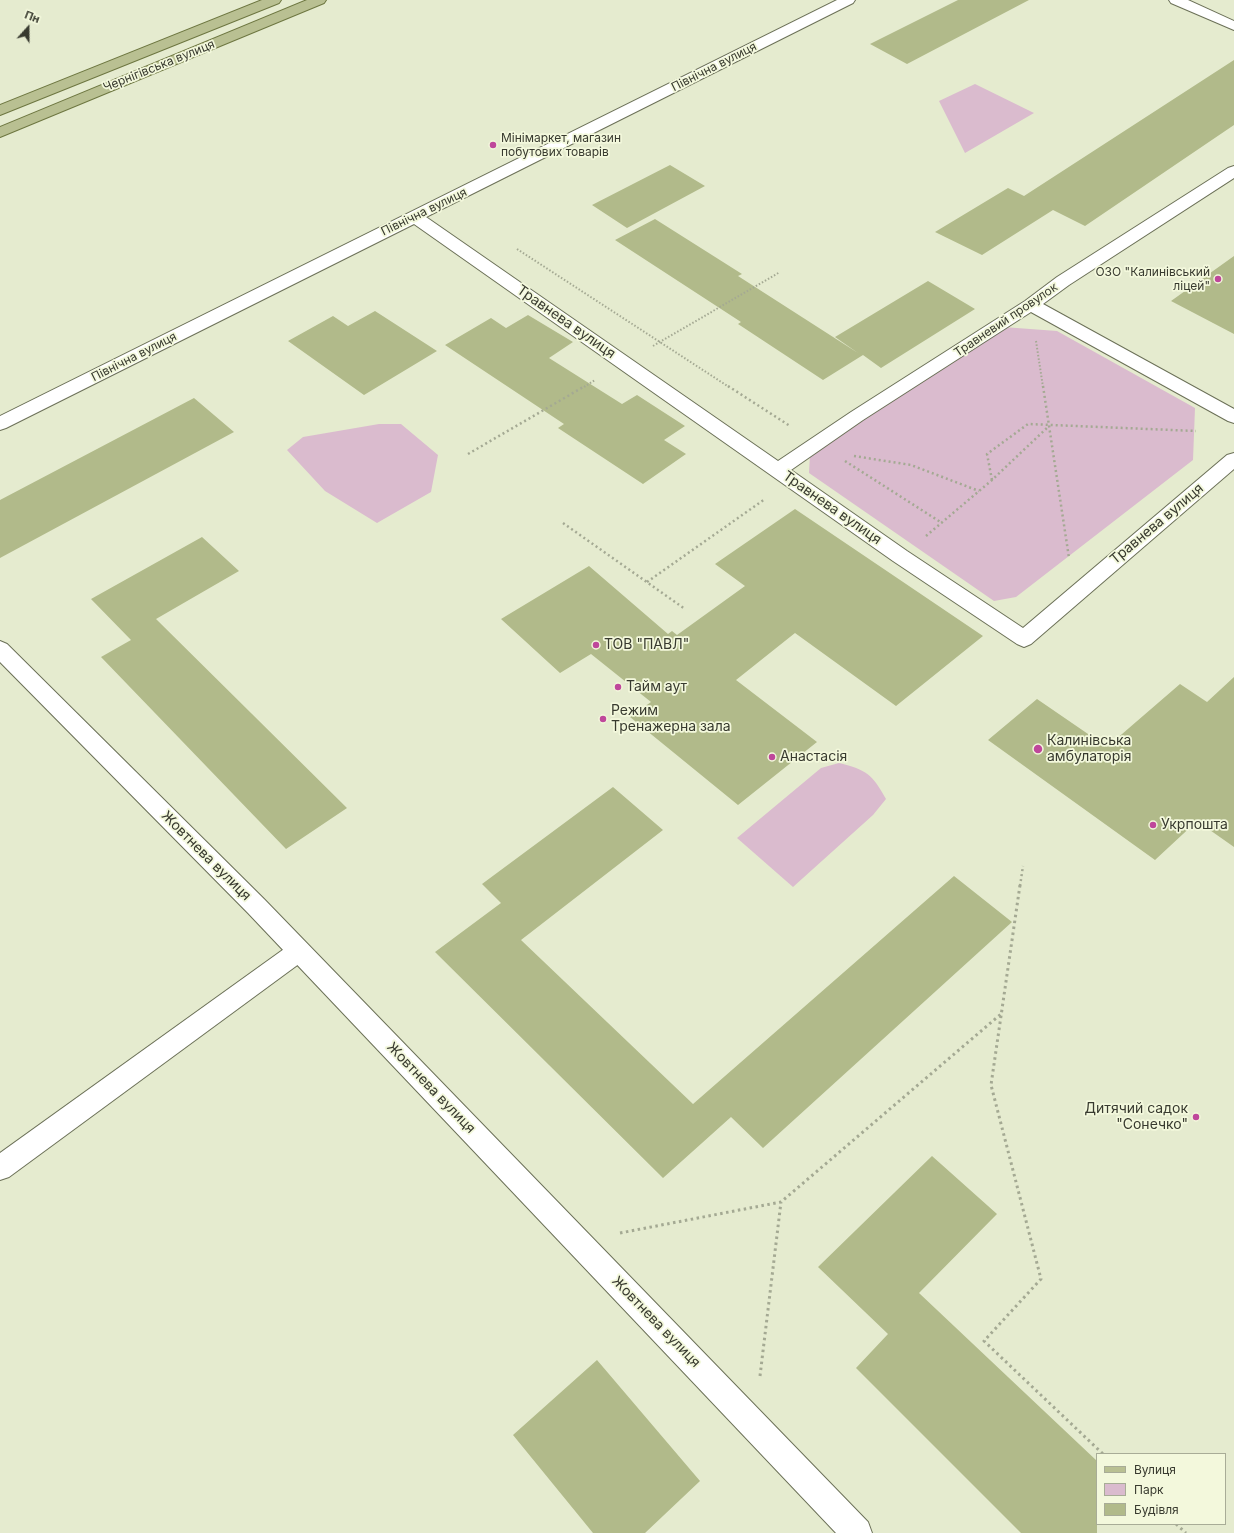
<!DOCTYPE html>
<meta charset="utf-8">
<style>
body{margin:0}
#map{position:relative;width:1234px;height:1533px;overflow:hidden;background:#e5ebcf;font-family:Inter,sans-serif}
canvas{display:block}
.legend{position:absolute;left:1096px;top:1453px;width:130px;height:72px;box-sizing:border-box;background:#f3f8dc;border:1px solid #a8ac97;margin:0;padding:5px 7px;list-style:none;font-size:12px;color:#383a2f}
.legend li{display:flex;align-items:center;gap:8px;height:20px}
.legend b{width:20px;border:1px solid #a8ac97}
.north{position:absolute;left:8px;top:8px;width:40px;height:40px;-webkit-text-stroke:3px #f3f8dc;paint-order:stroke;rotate:21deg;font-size:11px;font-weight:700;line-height:16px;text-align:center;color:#383a2f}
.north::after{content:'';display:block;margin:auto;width:14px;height:18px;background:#383a2f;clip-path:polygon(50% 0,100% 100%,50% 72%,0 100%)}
</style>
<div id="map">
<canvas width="1234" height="1533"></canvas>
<ul class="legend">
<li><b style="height:5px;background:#b9c092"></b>Вулиця</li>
<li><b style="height:11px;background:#dabbce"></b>Парк</li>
<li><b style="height:11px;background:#b1ba8a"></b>Будівля</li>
</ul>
<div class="north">Пн</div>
</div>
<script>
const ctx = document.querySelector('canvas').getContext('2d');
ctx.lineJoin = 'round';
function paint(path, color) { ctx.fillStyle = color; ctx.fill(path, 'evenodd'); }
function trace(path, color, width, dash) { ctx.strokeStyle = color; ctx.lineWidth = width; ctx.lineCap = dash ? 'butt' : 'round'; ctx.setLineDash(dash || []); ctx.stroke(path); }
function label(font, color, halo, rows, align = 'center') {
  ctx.font = font + ' Inter,sans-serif'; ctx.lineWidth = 3.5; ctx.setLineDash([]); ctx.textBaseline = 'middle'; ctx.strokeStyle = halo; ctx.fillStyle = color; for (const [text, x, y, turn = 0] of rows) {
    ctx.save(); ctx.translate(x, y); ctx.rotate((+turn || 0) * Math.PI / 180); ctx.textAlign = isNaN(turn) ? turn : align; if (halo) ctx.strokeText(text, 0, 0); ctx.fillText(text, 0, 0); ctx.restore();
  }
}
paint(new Path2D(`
 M975,84L1034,113L965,153L939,101Z
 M1003,327L1057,331L1195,408L1193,460L1016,597L994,601L809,473L810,454Z
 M379,424H401L438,455L431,492L377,523L325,491L287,450L303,437Z
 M839,763C867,770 872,774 886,799L873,815L793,887L737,838L821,768Z`), '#dabbce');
paint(new Path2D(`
 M958,0H1029L907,64L870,44Z
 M1234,60V125L1085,226L1053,210L982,255L935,232L1008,188L1024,196Z
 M670,165L705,186L627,228L592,205Z
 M655,219L742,274L738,276L858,353L835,337L928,281L975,309L881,368L863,355L823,380L738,324L741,322L615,240Z
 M1234,256V334L1171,301Z
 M375,311L437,351L364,395L288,341L333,316L348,326Z
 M528,315L573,342L549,358L622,404L637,395L685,426L664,440L686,454L643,484L558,428L564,424L445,345L491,318L506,328Z
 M194,398L234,432L0,558V500Z
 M795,509L983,636L896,706L795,633L736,680L817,742L738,805L630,717L651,702L591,654L560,673L501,619L589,566L668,634L672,631L677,635L745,586L715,564Z
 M202,537L239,571L156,619L347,808L286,849L101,657L131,640L91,599Z
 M1234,677V847L1197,821L1155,860L988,740L1037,699L1107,747L1180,684L1207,702Z
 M613,787L663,830L521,940L693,1104L954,876L1012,922L763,1148L731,1117L663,1178L435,952L501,903L482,884Z
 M932,1156L997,1214L919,1293L1097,1461V1533H1021L856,1368L888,1334L818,1267Z
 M597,1360L700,1481L645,1533H593L513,1435Z`), '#b1ba8a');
const service = new Path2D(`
 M299,941L307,944L311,951L307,958L9,1177L0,1180V1153L291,944Z`);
const minor = new Path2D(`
 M837,0H855L853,3L426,217L778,461L851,412L1025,301L1057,277L1228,168L1234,166V178L1069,285L1043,304L1234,409V423L1228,421L1031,312L863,420L791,470L907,551L1023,628L1227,455L1234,453V469L1031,644L1024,647L1017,644L893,561L414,224L6,428L0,430V416Z
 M1169,0H1188L1234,21V30L1171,3Z
 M0,641L7,644L264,899L868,1522L872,1533H836L248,913L0,662Z`);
const primary = new Path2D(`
 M262,0H281L279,3L0,115V105Z
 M307,0H326L324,3L0,137V127Z`);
trace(service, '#6b7057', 2);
trace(minor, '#6b7057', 2);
trace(primary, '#6d7640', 2);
trace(new Path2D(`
 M517,249L729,387
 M1036,341L1043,387
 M653,346L780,272
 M584,387L595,380`), '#a4a993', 2, [1.5, 2]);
trace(new Path2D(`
 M728,386L790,426
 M1043,386L1069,558
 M468,454L585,386
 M854,456L911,465L979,491
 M845,461L942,523
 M992,480L987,454L1028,424L1196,431
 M563,523L685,609
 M926,536L992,480L1049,426
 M647,582L765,499
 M1020,886L1023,866`), '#a4a993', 2.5, [2, 3]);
trace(new Path2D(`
 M1020,885L991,1085L1041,1279L984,1341L1103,1454
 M620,1233L781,1202L1001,1014
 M760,1376L781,1202
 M1176,1524L1186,1533`), '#a4a993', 3, [2.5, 3.5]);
paint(service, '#fff');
paint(minor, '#fff');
paint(primary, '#b9c092');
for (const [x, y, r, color] of [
 [493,145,4,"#bf479b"],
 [1218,279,4,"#bf479b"],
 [596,645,4,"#bf479b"],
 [618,687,4,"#bf479b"],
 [603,719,4,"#bf479b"],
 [1038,749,5,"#bf479b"],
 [772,757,4,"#bf479b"],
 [1153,825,4,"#bf479b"],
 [1196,1117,4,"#bf479b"]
]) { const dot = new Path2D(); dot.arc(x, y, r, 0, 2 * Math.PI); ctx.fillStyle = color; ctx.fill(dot); trace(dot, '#f3f8dc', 1.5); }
label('12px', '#383a2f', '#f3f8dc', [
 ["Чернігівська вулиця",159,66,-22],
 ["Північна вулиця",714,67,-27],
 ["Північна вулиця",424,212,-26],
 ["Травневий провулок",1006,320,-34],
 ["Північна вулиця",134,357,-27]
]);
label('12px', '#383a2f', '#f3f8dc', [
 ["Мінімаркет, магазин",501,138],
 ["побутових товарів",501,152],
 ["ОЗО \"Калинівський",1210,272,"right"],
 ["ліцей\"",1210,286,"right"]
], 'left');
label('14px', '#383a2f', '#f3f8dc', [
 ["Травнева вулиця",566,322,35],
 ["Травнева вулиця",832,508,35],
 ["Травнева вулиця",1157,524,-40],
 ["Жовтнева вулиця",206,856,45],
 ["Жовтнева вулиця",431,1088,46],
 ["Жовтнева вулиця",656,1322,46]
]);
label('14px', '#383a2f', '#f3f8dc', [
 ["ТОВ \"ПАВЛ\"",604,645],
 ["Тайм аут",626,687],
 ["Режим",611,711],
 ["Тренажерна зала",611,727],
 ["Калинівська",1047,741],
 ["амбулаторія",1047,757],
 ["Анастасія",780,757],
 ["Укрпошта",1161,825],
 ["Дитячий садок",1188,1109,"right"],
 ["\"Сонечко\"",1188,1125,"right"]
], 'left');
</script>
